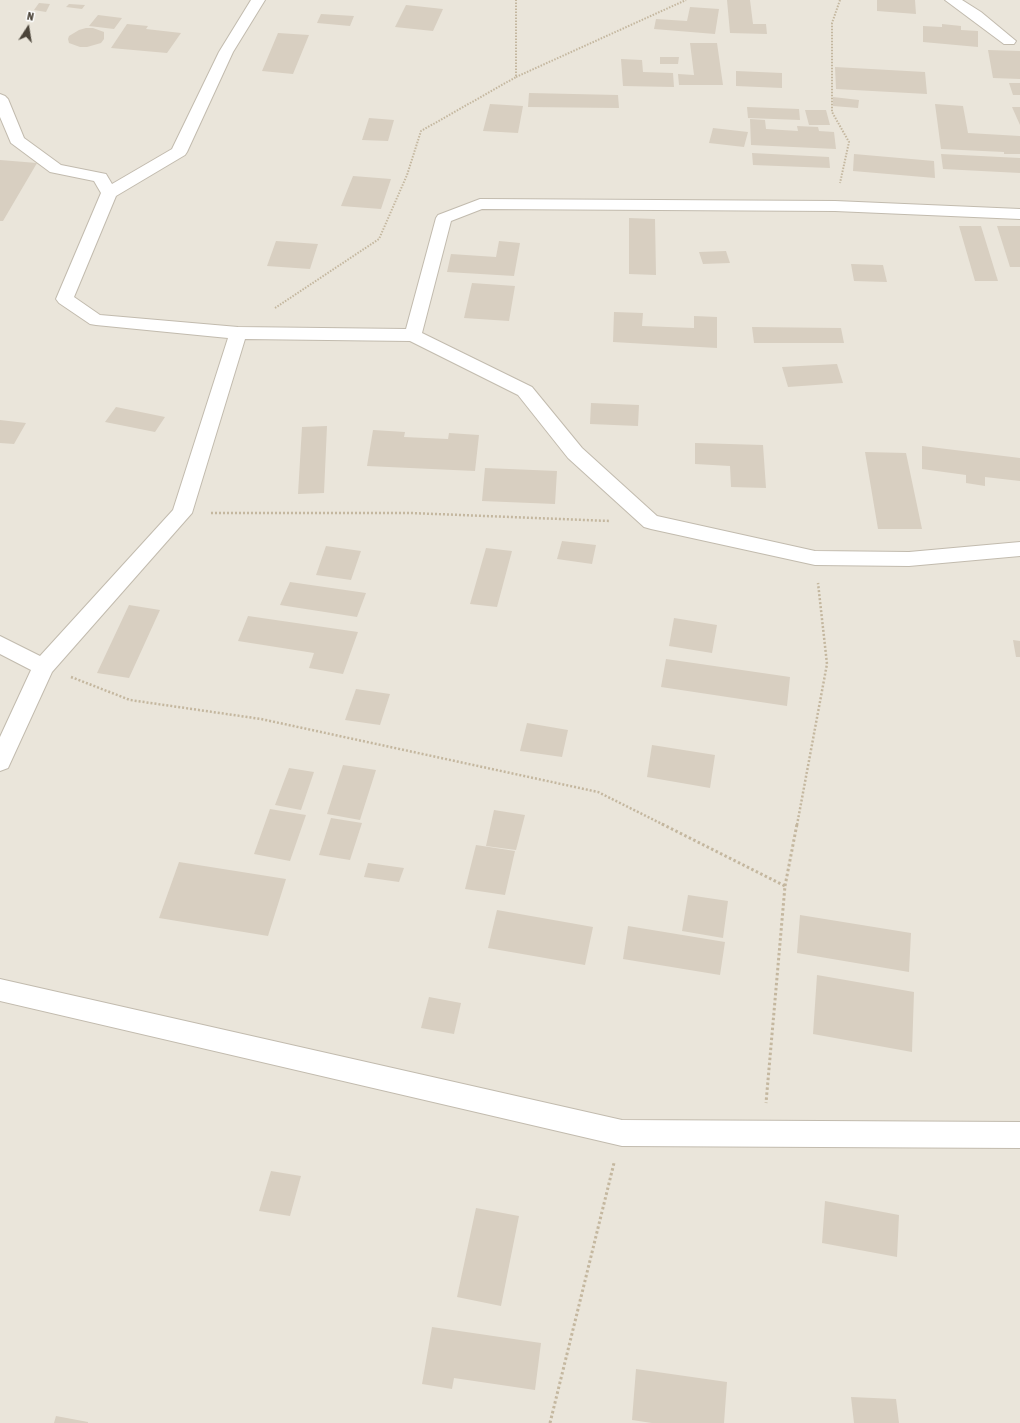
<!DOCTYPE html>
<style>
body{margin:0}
#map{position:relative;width:1020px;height:1423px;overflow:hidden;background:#f6f3ec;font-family:"Asap Condensed",sans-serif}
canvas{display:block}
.north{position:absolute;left:8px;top:8px;width:40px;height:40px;-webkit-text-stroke:3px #fff;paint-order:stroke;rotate:12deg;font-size:11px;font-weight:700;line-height:16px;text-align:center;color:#4b4439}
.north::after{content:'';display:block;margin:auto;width:14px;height:18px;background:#4b4439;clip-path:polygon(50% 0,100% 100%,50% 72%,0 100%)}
</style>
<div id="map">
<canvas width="1020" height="1423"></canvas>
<div class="north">N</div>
</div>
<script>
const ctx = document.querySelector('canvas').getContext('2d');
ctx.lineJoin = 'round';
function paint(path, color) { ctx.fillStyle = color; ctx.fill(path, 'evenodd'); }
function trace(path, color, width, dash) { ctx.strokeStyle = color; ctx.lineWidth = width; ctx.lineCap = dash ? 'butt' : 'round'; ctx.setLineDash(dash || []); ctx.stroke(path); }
paint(new Path2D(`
 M0,0H1020V1423H0Z`), '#eae5da');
paint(new Path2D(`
 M727,0H750L753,24H766L767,34L730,33Z
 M877,0H915L916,14L877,11Z
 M39,3L50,4L46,12L34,10Z
 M69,4L85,5L82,9L66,7Z
 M406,5L443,9L433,31L395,27Z
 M690,7L719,9L715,34L654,29L656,19L687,21Z
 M321,14L354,16L350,26L317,23Z
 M98,15L122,18L114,29L89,26Z
 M127,24L148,26L146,29L181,33L167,53L111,48Z
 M942,24L961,26V30L978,31V47L923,42V26L942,27Z
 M86,28H93L104,32V39L101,43L87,47H80L69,43L68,39L69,36L79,30Z
 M278,33L309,35L293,74L262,71Z
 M690,43H717L723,85H679L678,74L694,75Z
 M988,50L1020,51V79L993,78Z
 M660,57H679L678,64H660Z
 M621,59L642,60L643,72L673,73L674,87L623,86Z
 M835,67L925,72L927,94L836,89Z
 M736,71L782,73V88L736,86Z
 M1009,83H1020V95H1013Z
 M529,93L618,95L619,108L528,107Z
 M833,97L859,100L858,108L833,106Z
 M490,104L523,106L518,133L483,131Z
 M935,104L963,106L968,133L1020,136V154H1004V152L941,149Z
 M747,107L799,109L800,120L748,118Z
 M1012,107H1020V125Z
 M805,110H826L830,125H809Z
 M369,118L394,120L388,141L362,140Z
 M750,119L765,120L766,129L798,131L797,126L818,127L819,131L834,132L836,149L751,145Z
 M713,128L748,132L744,147L709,143Z
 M752,153L829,157L830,168L753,165Z
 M854,154L934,161L935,178L853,171Z
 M941,154L1020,158V173L943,169Z
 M0,160L37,163L3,221H0Z
 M353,176L391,179L381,209L341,206Z
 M629,218L655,219L656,275L629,274Z
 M959,226H981L998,281H975Z
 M997,226H1020V267H1010Z
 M276,241L318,244L310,269L267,266Z
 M499,241L520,243L514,276L447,272L451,254L496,257Z
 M726,251L730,263L703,264L699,252Z
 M851,264L883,265L887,282L854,281Z
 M472,283L515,286L509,321L464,318Z
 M614,312L643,313L642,326L694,328V316L717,317V348L613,342Z
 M752,327L841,328L844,343H754Z
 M837,364L843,383L788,387L782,367Z
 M591,403L639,405L638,426L590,424Z
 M116,407L165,417L155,432L105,422Z
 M0,420L26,423L14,444L0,443Z
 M327,426L324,493L298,494L302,427Z
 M373,430L405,432L404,437L448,439L449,433L479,435L475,471L367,466Z
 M695,443L763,445L766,488L731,487L730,466L695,464Z
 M922,446L1020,458V481L985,477V486L966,483V475L922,469Z
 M865,452L906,453L922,529H878Z
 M485,468L557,471L555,504L482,501Z
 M562,541L596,545L592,564L557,559Z
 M326,546L361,551L351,580L316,575Z
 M486,548L512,551L497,607L470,604Z
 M290,582L366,593L357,617L280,605Z
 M129,605L160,610L129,678L97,673Z
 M248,616L358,632L343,674L309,668L314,653L238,641Z
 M674,618L717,625L712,653L669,646Z
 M1013,640L1020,641V657H1016Z
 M666,659L790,677L787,706L661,687Z
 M356,689L390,694L380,725L345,720Z
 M527,723L568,730L562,757L520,751Z
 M652,745L715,755L710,788L647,777Z
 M343,765L376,770L360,820L327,814Z
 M289,768L314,772L301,810L275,805Z
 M270,809L306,815L290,861L254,854Z
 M494,810L525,815L516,850L486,846Z
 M331,818L362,823L350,860L319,855Z
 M476,845L515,851L505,895L465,889Z
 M179,862L286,879L268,936L159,918Z
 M368,863L404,868L399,882L364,877Z
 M688,895L728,901L723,938L682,931Z
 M497,910L593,927L585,965L488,948Z
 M800,915L911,933L909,972L797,953Z
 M628,926L725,942L720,975L623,959Z
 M817,975L914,992L912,1052L813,1034Z
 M429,997L461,1003L454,1034L421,1028Z
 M271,1171L301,1176L290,1216L259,1211Z
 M825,1201L899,1215L897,1257L822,1243Z
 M476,1208L519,1216L501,1306L457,1297Z
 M432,1327L541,1343L535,1390L454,1378L452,1389L422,1384Z
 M636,1369L727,1382L724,1423H652L632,1420Z
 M851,1397L896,1399L899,1423H854Z
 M56,1416L88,1422V1423H54Z`), '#d8cfc1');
const minor = new Path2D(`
 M251,0H265L233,52L187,152L185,155L116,196L74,297L100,315L238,327L406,329L436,218L438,215L480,199L835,201L1020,209V219L835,211L482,209L451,221L422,333L532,387L582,448L657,516L815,551L909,552L1020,542V556L909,566L815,565L651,529L644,527L568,458L518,395L410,341L245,339L192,513L52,672L8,768L0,771V737L31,670L0,654V636L40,656L173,510L228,338L96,325L90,324L59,303L56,299L101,193L94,181L50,172L11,143L0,117V94L5,96L8,99L24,138L61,165L106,174L112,184L172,149L219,52Z
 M945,0H962L981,12L1016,41L1014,44H1004Z
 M0,979L622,1120L1020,1122V1148L622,1146L0,1001Z`);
trace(minor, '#c2bbae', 2);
trace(new Path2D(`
 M840,0L832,23V112L849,142L840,183
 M516,77L686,0
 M275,308L379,239L407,175L421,131L516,77V0`), '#c4b79f', 2, [1.5, 1.5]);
trace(new Path2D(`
 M211,513H411L610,521
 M71,677L130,700L261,719L598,792L664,825
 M797,825L827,664L818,583`), '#c4b79f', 2.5, [2, 2]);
trace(new Path2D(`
 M662,824L785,886L766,1103
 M785,886L797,824
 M550,1423L614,1163`), '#c4b79f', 3, [2.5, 2.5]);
paint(minor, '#fff');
</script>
